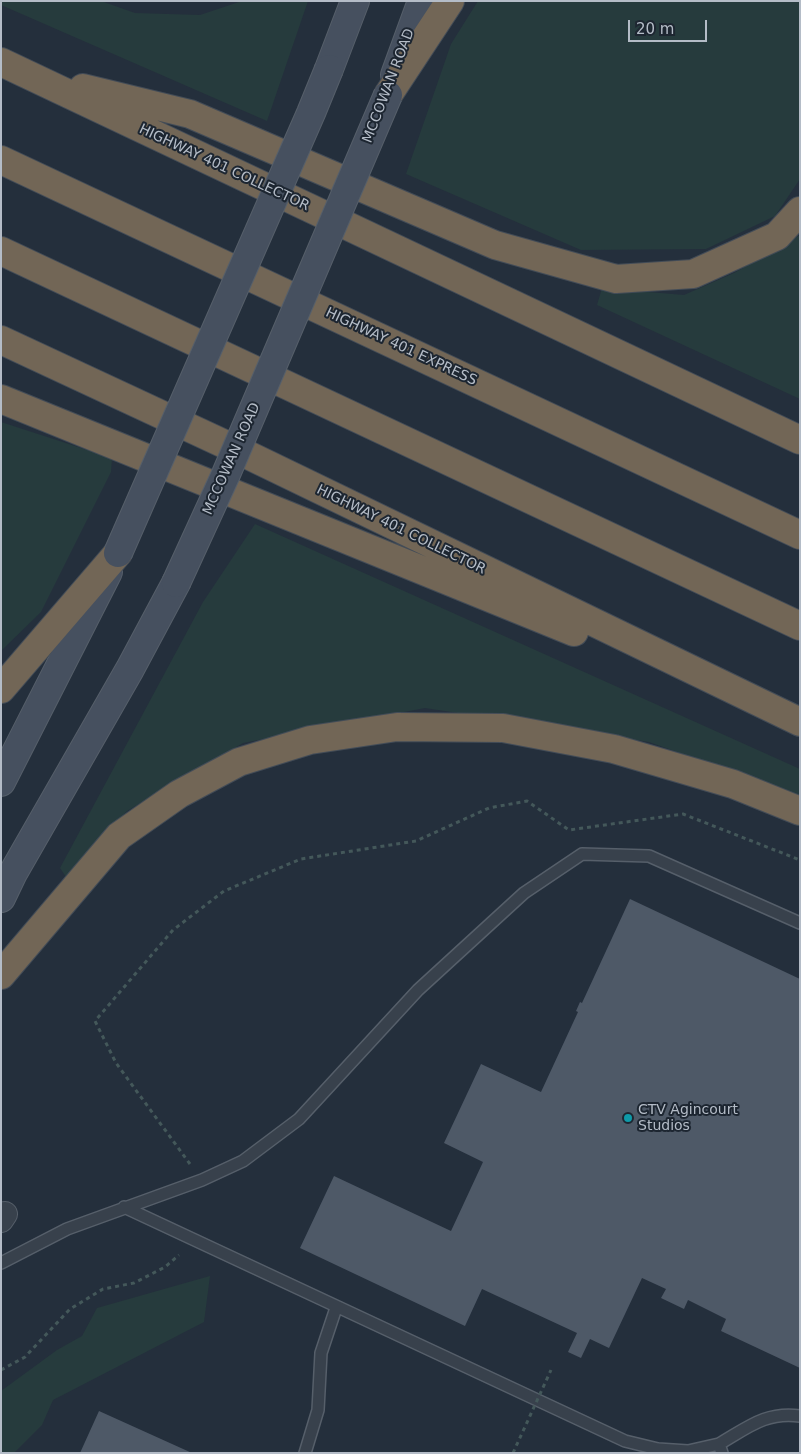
<!DOCTYPE html>
<style>
body{margin:0}
#map{position:relative;width:801px;height:1454px;overflow:hidden;background:#242f3c;font-family:"DejaVu Sans",sans-serif}
canvas{display:block}
.frame{position:absolute;inset:0;border:2px solid #b4bcc7;pointer-events:none}
.scale{position:absolute;left:628px;top:20px;width:79px;height:22px;box-sizing:border-box;border:2px solid #b4bcc7;border-top:0;padding-left:6px;font-size:15px;line-height:18px;white-space:nowrap;color:#b4bcc7;-webkit-text-stroke:4px #1d2631;paint-order:stroke}
</style>
<div id="map">
<canvas width="801" height="1454"></canvas>
<div class="frame"></div>
<div class="scale">20 m</div>
</div>
<script>
const ctx = document.querySelector('canvas').getContext('2d');
ctx.lineJoin = 'round';
function paint(path, color) { ctx.fillStyle = color; ctx.fill(path, 'evenodd'); }
function trace(path, color, width, dash) { ctx.strokeStyle = color; ctx.lineWidth = width; ctx.lineCap = dash ? 'butt' : 'round'; ctx.setLineDash(dash || []); ctx.stroke(path); }
function label(font, color, halo, rows, align = 'center') {
  ctx.font = font + ' "DejaVu Sans",sans-serif'; ctx.lineWidth = 4; ctx.setLineDash([]); ctx.textBaseline = 'middle'; ctx.strokeStyle = halo; ctx.fillStyle = color; for (const [text, x, y, turn = 0] of rows) {
    ctx.save(); ctx.translate(x, y); ctx.rotate((+turn || 0) * Math.PI / 180); ctx.textAlign = isNaN(turn) ? turn : align; if (halo) ctx.strokeText(text, 0, 0); ctx.fillText(text, 0, 0); ctx.restore();
  }
}
paint(new Path2D(`
 M1,1H101L135,13L200,15L242,1H308L267,121L1,5Z
 M478,1H800V179L775,216L706,249L581,250L406,174L451,44Z
 M800,235V399L597,305L602,288L684,295L734,273Z
 M1,422L112,458L111,472L41,612L1,651Z
 M255,524L800,769V796L649,742L425,708L243,743L127,811L66,877L60,868L203,602Z
 M210,1276L204,1322L53,1400L42,1425L14,1453H1V1391L57,1350L82,1336L97,1308Z`), '#263b3d');
paint(new Path2D(`
 M630,899L800,979V1368L721,1331L726,1319L688,1300L684,1309L661,1298L666,1289L642,1278L609,1348L590,1339L581,1358L568,1352L577,1333L482,1289L465,1326L300,1248L334,1176L451,1231L483,1162L444,1143L481,1064L541,1092L578,1012L576,1011L580,1002L582,1003Z
 M99,1411L192,1453H80Z`), '#4e5967');
const lane = new Path2D(`
 M124,1207L625,1441L658,1449L688,1451L719,1444
 M1,1263L67,1229L202,1180L243,1161L299,1119L418,990L524,893L582,854L649,856L800,923
 M305,1453L318,1410L321,1353L336,1308
 M722,1453L719,1444C747,1428 766,1411 800,1416`);
const street = new Path2D(`
 M1,1220L5,1214`);
const secondary = new Path2D(`
 M329,69L355,1
 M395,75L422,1
 M1,782L108,572
 M1,898L13,873L130,669L176,583`);
const highway = new Path2D(`
 M1,62L800,440
 M83,88L190,114L495,245L616,279L693,274L777,236L800,211
 M388,95L450,1
 M1,160L800,535
 M1,251L800,626
 M1,340L248,455L800,722
 M1,399L574,632
 M1,689L118,553
 M1,975L119,836L179,794L239,762L310,740L397,727L503,728L614,749L733,784L800,811`);
trace(lane, '#565f6a', 14);
trace(street, '#565f6a', 26);
trace(secondary, '#565f6a', 30);
trace(highway, '#434c57', 30);
trace(new Path2D(`
 M190,1164L116,1063L95,1021L173,930L224,891L301,859L416,841L489,808L527,801L569,830L683,814L800,860
 M1,1370L25,1357L70,1309L103,1289L134,1283L165,1267L179,1255`), '#44585a', 3, [4, 4]);
trace(lane, '#38414c', 11);
trace(street, '#38414c', 24);
trace(secondary, '#46505f', 28);
trace(highway, '#726656', 28);
const secondaryBridge = new Path2D(`
 M118,553L311,113L329,69
 M176,583L226,474L388,95`);
trace(secondaryBridge, '#565f6a', 30, []);
trace(new Path2D(`
 M513,1453L551,1370`), '#44585a', 3, [4, 4]);
trace(secondaryBridge, '#46505f', 28);
for (const [x, y, r, color] of [
 [628,1118,5,"#0f9aa8"]
]) { const dot = new Path2D(); dot.arc(x, y, r, 0, 2 * Math.PI); ctx.fillStyle = color; ctx.fill(dot); trace(dot, '#1d2631', 2); }
label('14px', '#b4bcc7', '#1d2631', [
 ["MCCOWAN ROAD",389,86,-69],
 ["HIGHWAY 401 COLLECTOR",224,168,25],
 ["HIGHWAY 401 EXPRESS",401,347,25],
 ["MCCOWAN ROAD",232,459,-66],
 ["HIGHWAY 401 COLLECTOR",401,530,26]
]);
label('14px', '#b4bcc7', '#1d2631', [
 ["CTV Agincourt",638,1110],
 ["Studios",638,1126]
], 'left');
</script>
